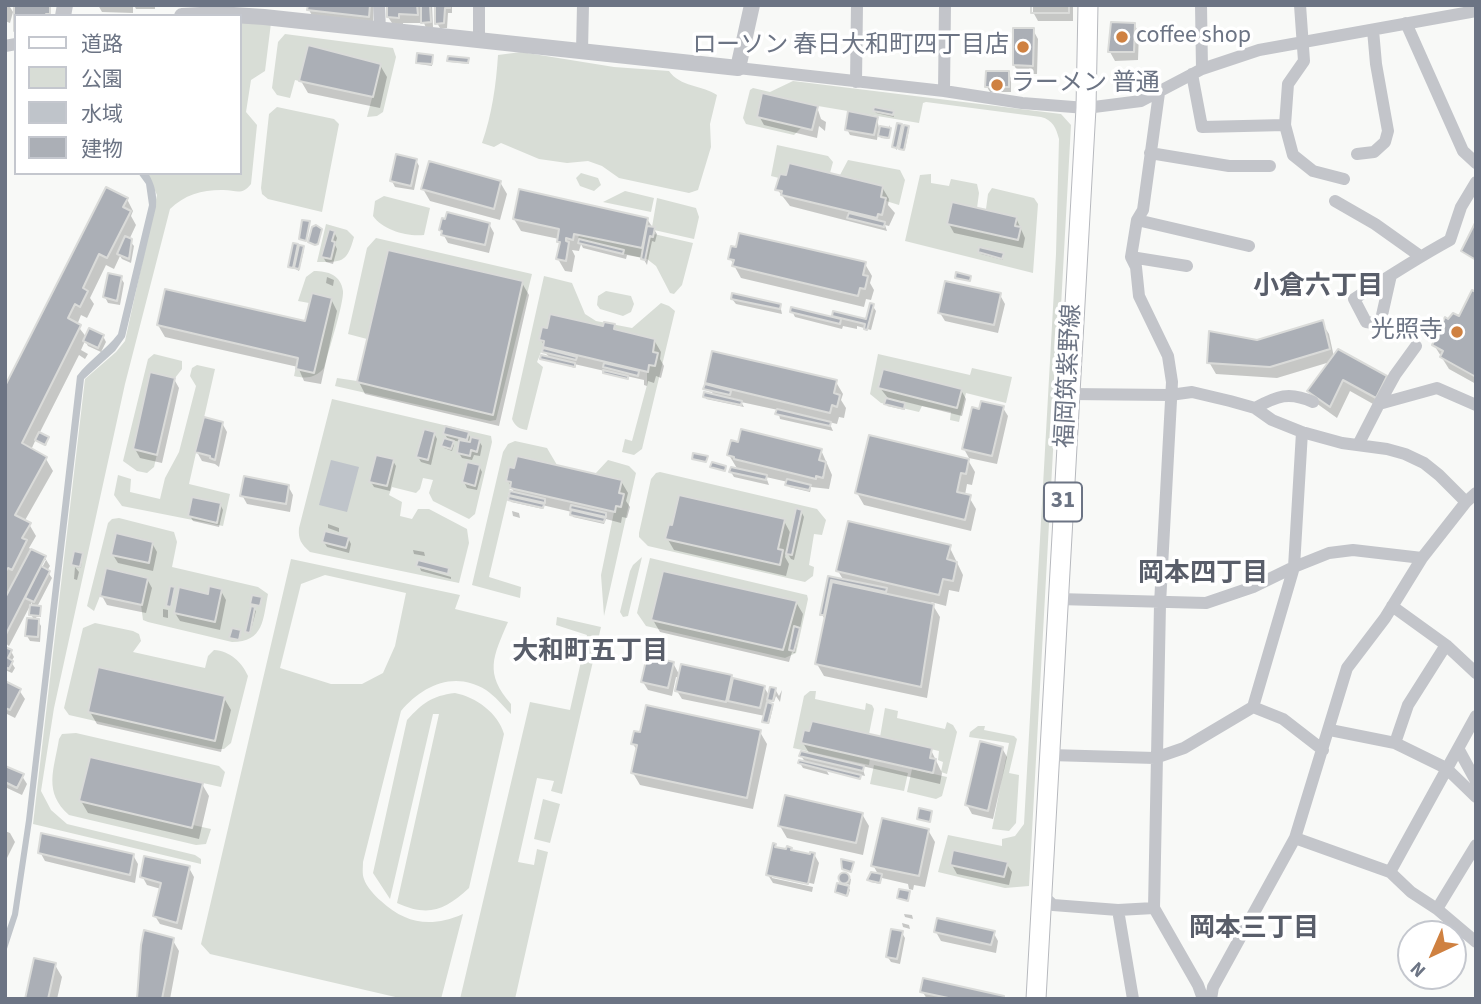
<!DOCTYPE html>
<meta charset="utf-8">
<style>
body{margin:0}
#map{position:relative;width:1481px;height:1004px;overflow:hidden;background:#f8f9f7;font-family:"Source Sans 3","Noto Sans JP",sans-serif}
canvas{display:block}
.frame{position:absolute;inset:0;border:7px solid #6c7484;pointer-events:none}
.legend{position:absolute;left:14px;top:14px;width:228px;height:161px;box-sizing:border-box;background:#fff;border:2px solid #c4c7ce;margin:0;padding:9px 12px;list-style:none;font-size:21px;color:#6c7484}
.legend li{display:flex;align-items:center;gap:14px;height:35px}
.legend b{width:35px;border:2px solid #c4c7ce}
.north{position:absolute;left:1397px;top:920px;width:70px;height:70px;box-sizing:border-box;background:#fff;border:2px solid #c4c7ce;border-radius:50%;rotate:224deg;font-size:19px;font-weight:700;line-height:28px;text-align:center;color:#6c7484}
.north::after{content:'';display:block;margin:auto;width:24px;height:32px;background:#cf8141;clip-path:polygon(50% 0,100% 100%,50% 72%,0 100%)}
</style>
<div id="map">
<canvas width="1481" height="1004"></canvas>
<div class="frame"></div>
<ul class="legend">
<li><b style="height:9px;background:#fff"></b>道路</li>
<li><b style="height:19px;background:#d8ddd6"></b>公園</li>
<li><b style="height:19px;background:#bfc4ca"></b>水域</li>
<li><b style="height:19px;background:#abafb6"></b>建物</li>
</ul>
<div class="north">N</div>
</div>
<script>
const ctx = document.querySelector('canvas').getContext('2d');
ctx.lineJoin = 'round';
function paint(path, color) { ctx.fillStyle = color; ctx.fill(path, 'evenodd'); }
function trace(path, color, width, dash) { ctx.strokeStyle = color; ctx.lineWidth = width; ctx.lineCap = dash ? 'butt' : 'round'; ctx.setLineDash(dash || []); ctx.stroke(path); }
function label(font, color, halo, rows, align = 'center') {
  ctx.font = font + ' "Source Sans 3","Noto Sans JP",sans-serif'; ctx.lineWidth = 7; ctx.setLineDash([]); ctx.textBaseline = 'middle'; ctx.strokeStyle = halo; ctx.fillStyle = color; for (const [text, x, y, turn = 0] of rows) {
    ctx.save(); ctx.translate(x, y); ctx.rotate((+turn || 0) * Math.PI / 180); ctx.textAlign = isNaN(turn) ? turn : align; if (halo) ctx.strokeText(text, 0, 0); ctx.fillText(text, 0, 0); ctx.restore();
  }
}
paint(new Path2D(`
 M240,21L271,23L265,71L251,80L246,112L257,125L251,184C241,197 235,189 221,190C202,190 184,195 170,209L125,384L54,708L41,791L51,810L67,824L195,855L201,859V864L33,824L85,379L116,352L125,341L157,195L147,173H240Z
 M285,34L393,48L396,57L383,112L377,116L367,117L381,64L308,46L299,81L295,80L290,98L277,95L272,88L278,42Z
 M521,52L614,67L669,71C680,87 702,85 717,95L710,124L711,147L698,190L689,193L619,178L602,166L588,161L567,163L539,159L501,143L494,147L482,143C492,114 496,86 498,55Z
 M793,81L1061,114L1071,125L1029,886L1005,888L938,872L948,835L1002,846V839L1015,836L1024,824L1056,254L1059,139C1056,128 1053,120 1041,117L926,102L923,103L919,123L818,106L812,130L802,127L794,135L746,124L743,118L750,90L753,88L770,92Z
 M277,107L334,119L339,124L322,212L268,199L262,194L261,188L269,114Z
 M777,145L828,156L833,162L830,173L789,163L786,175L780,174L779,178L771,176Z
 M848,160L900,170L905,180L899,205L886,201V198L881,197L883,186L840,175Z
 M581,173L598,178L601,185L594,191L580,186L576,178Z
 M931,174V183L949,186L951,179L977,184L979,193L977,208L986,209L988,194L992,188L1034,198L1038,204L1033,273L905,241L920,175Z
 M625,191L654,198L651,212L603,202Z
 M384,196L430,208L424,235C407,237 383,230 373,216L375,201Z
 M657,198L696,208L699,217L694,239L654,230L655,227H652Z
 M326,224L347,230L354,237C347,263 342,262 317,262Z
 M654,234L693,243L682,285L674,294L670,293L656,266L647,259L577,243L579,235L647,249L650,236L653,237Z
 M376,238L532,274L496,420L490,421L335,386L337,378L357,381L367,339L348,334L367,248Z
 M314,271C328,271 341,275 343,291C344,303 328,353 324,368C315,378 307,379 294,376L309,303L298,301L306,277Z
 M544,276L572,283L585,314L596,321L632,328L661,303L669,306L675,311L642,449L634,455L622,452L625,439L632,441L647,385V372L543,347L537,362L543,367L527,430C519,429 515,426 512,419Z
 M606,291L631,296L634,304L631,312L623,316L600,309L597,305L598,296Z
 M154,354L182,361V369L175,378L154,467L147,473L137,471L123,461L148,359Z
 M878,354L970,375L972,368L1012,377L1006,403L966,393L959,422L950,420L951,412L922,406L919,412L881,403L870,394Z
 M197,365L215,369L189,484L230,494L223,526L122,506L114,495L118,475L131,479L130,492L160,499L165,478L179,452L196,386L190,376L192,368Z
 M332,399L491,436L492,442L475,514L469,519L433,501L429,493L433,480L423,478L420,489L416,493L392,487L389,495L402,502L400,516L412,519L418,509H429L467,529L469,543L459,583L310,552C301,544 298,539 299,528Z
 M515,441L547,448L557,465L595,474L608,460L629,466L636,473L604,616L601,575L614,512L510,488L489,577L521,587L520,598L472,585L503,452L508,444Z
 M660,472L817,509L826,520L822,535L814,534L809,565L814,567L813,576L805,582L648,546L639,537V533L651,479L656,473Z
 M119,518L174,532L177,542L172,567L258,587L268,594C263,619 264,642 232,642L148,622L143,620L141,605L100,596L94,611L87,606L108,523L112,519Z
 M642,557L628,616L623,617L620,612L630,571L633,565Z
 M650,558L807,595L808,599L796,653L785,658L646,626L637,613Z
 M291,559L460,595L455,609L508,622C493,657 484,673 511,704V714C503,706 495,696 486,690C454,670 422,686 401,711L363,862C363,867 362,874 364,879C366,886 375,896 381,901C406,924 431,928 463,914L441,999H404L210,954L201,944ZM325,575L406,593L395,646L383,673L362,684H331L280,668L301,584Z
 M557,617L601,627L562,794L551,791L554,781L537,778L518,862L534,865L537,849L548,852L515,999H460L530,702L570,710L587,635L556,625Z
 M95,623L133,631L139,634L141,641L133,652L205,668L208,656L214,650C230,651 242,662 248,676L231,743L224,749H218L69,715L64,708L83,628Z
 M810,691H816L815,699L865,710L866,703L872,705L874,709L869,734L812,721L809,731L804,730L870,758L869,765L793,748L804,696Z
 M455,693C476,697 498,713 504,734L469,888C444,911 428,917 397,903L439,714H433L390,899L373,873L407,720C423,703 431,696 455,693Z
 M885,708L898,711L897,718L945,729L947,722L953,725L957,732L947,774L941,772L943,762L938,760L939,751L880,737Z
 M978,726H985L984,730L1014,736L1017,739L1009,773L1019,775L1016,823L1009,831L992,829L1009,743L969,737L970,732Z
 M76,733L219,766L225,772L221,787L203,783L193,825L211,829L206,844L196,845L69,815C43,792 54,770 59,739L62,734Z
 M874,765L908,773L904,791L870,784Z
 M912,769L947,777L942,796L936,799L907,792Z
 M543,799L560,804L550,843L534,839Z`), '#d8ddd6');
paint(new Path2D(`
 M138,173H148C155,185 157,194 156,207L125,337L115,351L84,379L32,821L18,915L5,955V934L12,914L26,820L77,376C89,360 106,350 118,334L149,205L146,184Z
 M331,460L359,467L347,512L319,505Z`), '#bfc4ca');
paint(new Path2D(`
 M5,5L10,7L13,12L10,23L5,21Z
 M98,5H133V13L102,12Z
 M134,5H155V9H136Z
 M309,5H373V25L314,19L309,10Z
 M389,5H432L433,27L426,28L424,23H403V26H394L388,17Z
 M437,5H452V13H448L447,28H440L437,23Z
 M1033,5H1073V21H1038L1033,12Z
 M1134,24L1139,33L1138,60L1115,61L1110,52Z
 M1033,30L1038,39L1037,74H1019L1014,65Z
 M432,57V66L419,64L418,62Z
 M449,60H468L469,64L450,62Z
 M380,65L387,77L380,108L308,93L301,81Z
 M1008,73L1011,78V92H990L987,87Z
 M817,107L821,119L826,122L825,131L819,126L817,138L764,125L759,116Z
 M875,111L893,113L894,117L876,113Z
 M877,119L879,128L888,129L890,125L889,139L881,138L878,133L877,140L850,135L847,129Z
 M900,126L898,144L902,145L908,128L909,130L905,149L898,145L897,150L894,147Z
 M416,160L419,166L414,190L395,187L392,181Z
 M500,182L507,194L500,220L430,201L423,189Z
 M882,187L889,199L888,205L895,213L889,226L885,225L887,231L790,206L777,189Z
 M127,199L133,211L131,216L136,225L129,240L134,246L131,263L122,259L120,256L114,269L106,265L90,298L94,304L87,318L81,315L77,325L87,338L103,336L106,342L101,352L88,346L85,341L81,350L88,354L85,359L79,355L39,434L48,438L46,446L36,439L31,450L46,459L53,471L24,522L29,524L36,536L29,548L45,558L50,566L47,571L52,578L37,607L41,609V617H36L41,626L40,642L30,641L27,636L34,620L31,614L32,602L9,646L5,643V389ZM42,560H46L30,591L27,589Z
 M1016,218L1025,238L1023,248L954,233L949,224Z
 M514,219H647L657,234L655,242L652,241L647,265L643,258L627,255L626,259L583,248L581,244L579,251L572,250L575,256L572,272L565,271L558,259L561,246L559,239L521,231Z
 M489,224L494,233L489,253L448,243L441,230Z
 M334,232L337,238L335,245L337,249L333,264L326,262L323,257Z
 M297,245L299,249L303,248L304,250L299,271L290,266Z
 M980,252L1002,255L1003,260L981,254Z
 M730,258L865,264L872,276L870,283L874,290L871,300L866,299L864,307L741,278Z
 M327,277L334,280L333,286L326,283Z
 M121,278L124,283L120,305L108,303L105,297Z
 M522,283L529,295L499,426L365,394L359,382Z
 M1476,294V384L1449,369L1434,345L1460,319Z
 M1000,295L1005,304L998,333L945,321L940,313Z
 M331,299L337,311L321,384L304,381L298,367L165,337L158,325L306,324Z
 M732,299L780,305L782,314L736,304Z
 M872,305L876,311L871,330L857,326V329L843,326L842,329L795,317L792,311L833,319L835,313L867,321Z
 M1322,323L1329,334L1334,357L1385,378L1392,390L1382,409L1350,391L1337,418L1316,403L1310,391L1330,362L1277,378L1216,374L1209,362L1257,342Z
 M614,326L617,332L654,340L661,352L660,359L664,366L661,378L656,376L654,383L648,381L647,386L644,385V380L574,364L575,368L542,358L552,359L544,352L547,351L541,340Z
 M174,379L179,388L162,463L140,458L135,449Z
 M836,382L843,394L841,400L846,408L844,418L839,417L837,424L829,422L833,431L780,419L778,410L741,402L744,407L706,399L705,396L715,397L712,392L706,390L705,388L709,387L707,383Z
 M880,388L961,390L966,399L962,416L902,401L905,410L887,406L888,398Z
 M1003,408L1008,416L997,464L969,458L964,449Z
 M222,423L227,432L219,467L215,464L202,461L197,452Z
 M434,433L437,439L431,465L421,462L418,457Z
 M468,433L471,439L479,441L482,446L480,456L474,455L472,460L462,458L459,453L461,442L451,440L454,445L452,451L444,448L443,446L449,442L445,434Z
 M739,444L821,450L832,475L829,489L811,487L810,492L789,487L788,482L766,477L769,485L734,477L731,472L738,470L729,455Z
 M968,460L975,472L972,485L967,484L965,495L969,497L976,509L971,531L864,505L857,493Z
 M393,461L396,466L390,491L374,487L371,482Z
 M479,466L482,472L477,490L467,488L464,482Z
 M508,481H621L628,493L626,501L630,507L627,518L622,517L621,523L606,519L604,524L573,517L572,512L542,505L543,509L511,502L510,499H513L511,494H515Z
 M288,486L293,495L290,512L247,504L242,495Z
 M220,504L223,510L219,527L193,521L190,516Z
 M512,511L519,513L520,518L513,516Z
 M801,511L804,517L794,560L791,559L786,551L785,557L789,564L786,576L674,550L667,538L784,521L792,536Z
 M328,524L339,528V532L328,528Z
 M348,538L351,544L349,553L327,547L324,542Z
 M152,543L157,552L153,571L118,563L113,555Z
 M949,546L963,575L959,592L949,590L946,606L931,602L940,617L927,698L824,676L817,664L825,620L822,614L829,578L844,581L838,571Z
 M413,550L424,552L425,556L414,554Z
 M82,555L81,568L75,567L79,572L77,580L74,579L75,567L73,564Z
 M420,568L451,577V579L421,571Z
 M147,579L152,588L146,613L107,605L102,596Z
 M221,591L226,600L220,630L180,621L175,613Z
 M796,602L803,614L795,653L792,652L789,662L660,632L653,620Z
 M163,609L168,610V618L163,617Z
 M254,609L256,611L250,634L247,631Z
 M5,649L11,651L14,657L11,662L15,668L12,673L5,670Z
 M673,663L680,676L731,677L733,680L764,687L770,697L775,689L779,696L782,690L780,702L776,696L774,702L769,701L773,707L769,724L764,722L765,716L682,699L677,691L680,678L676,677L672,696L648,690L643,682Z
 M5,683L19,690L25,699L15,718L5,713Z
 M224,698L231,710L221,752L97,724L90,712Z
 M760,732L767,744L753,809L640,785L633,773L638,752L633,744Z
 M803,743L931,750L942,773L940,784L862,766L865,776L824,766L829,775L803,768L800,763H806L801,756H811Z
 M1002,748L1007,757L993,819L972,814L967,805Z
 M5,768L22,776L27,784L22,795L5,787Z
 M202,784L209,796L199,839L88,813L81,801Z
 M862,814L869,826L863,855L787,838L780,826Z
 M928,830L935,842L925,887L914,885L913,890L909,889L908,884L882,878L880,884L870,882L869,880L879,876L873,865Z
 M5,831L10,833L15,842L7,858Z
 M40,852L133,855L138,864L135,883L45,861Z
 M792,852L811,856L814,854L819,863L814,884L772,874V878L813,887L812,892L773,883L768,875Z
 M1006,863L1012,872L1009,885L957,874L952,865Z
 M189,868L194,877L182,930L160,924L155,916L161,889L147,885L142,876Z
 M840,875L851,879L850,885L846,884L850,890L848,896L836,892L844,886Z
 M904,914L912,915L913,919L905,917Z
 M902,923L909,925L910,929L903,927Z
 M936,932H993L998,941L996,953L941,941Z
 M902,933L905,938L900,964L891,962L887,956Z
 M172,939L179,951L170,999H138Z
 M55,965L62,977L57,999H27Z
 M922,991L1004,999H927Z`), '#0003');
const building = new Path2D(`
 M14,5H50V14H46V16H16V31H14Z
 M308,5H370L369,17L307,10Z
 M387,5H417L418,15L399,14V18L387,17Z
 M421,5H430L431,22L421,23Z
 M435,5H450V8H445L444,23L435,24Z
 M1031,5H1069V13H1031Z
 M1031,5H1069V13H1031Z
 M1111,22L1135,23L1134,52H1108Z
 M1013,28H1034L1033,66L1013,65Z
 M308,45L381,64L373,97L299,81Z
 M417,53L433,55L432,64L416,63Z
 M448,56L469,58L468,63L447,61Z
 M986,71H1009V87H985Z
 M762,93L818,106L812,130L757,117Z
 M874,107L894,111L893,115L873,111Z
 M848,111L878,117L874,135L845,130Z
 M897,123L902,124L897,148L892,147Z
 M904,125L909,126L904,150L899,149Z
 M880,126L891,128L889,138L878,136Z
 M396,154L417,159L411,186L390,181Z
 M429,161L501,181L494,209L421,189Z
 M789,163L883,186L881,197L886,198L882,215L878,214L877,218L781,195L782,191L775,190L780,174L786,175Z
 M106,187L128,198L123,207L131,211L107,258L99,254L83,288L88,291L80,307L75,304L68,318L81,325L22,443L47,457L15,515L31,523L22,538L27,540L12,570L8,568L5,572V386Z
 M519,189L648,218L642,248L574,234L573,240L566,238V241L569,242L566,261L556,259L560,242H557L559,229L513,219Z
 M952,202L1017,217L1015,226L1021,227L1018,240L947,224Z
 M447,212L490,223L485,245L441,235L442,231L439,230L442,218L445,219Z
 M849,213L885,222L884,227L847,218Z
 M302,220L310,221L306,241L299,239Z
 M1475,223L1476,224V260L1461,251Z
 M316,225L322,229L318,244L315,245L308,242L312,227Z
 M647,226L655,227L653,237L650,236L645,260L641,259Z
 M329,229L335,231L332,241L335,242L331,259L321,257Z
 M739,233L866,262L863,275L868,276L865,289L860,288L858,296L732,266L734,260L728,259L731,246L736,247Z
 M125,236L132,239L129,259L117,254Z
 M579,239L624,250L623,254L578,243Z
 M293,243L298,244L293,268L288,267Z
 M299,245L304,246L299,269L294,268Z
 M979,247L1004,253L1002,259L978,252Z
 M388,250L523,281L493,415L357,382Z
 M956,272L971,276L970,281L955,278Z
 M108,273L122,276L117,301L103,297Z
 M945,281L1001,293L994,325L938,313Z
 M165,289L305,321L312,293L332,298L314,373L296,369L298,358L157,325Z
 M1472,290L1476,292V377L1440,357L1443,351L1432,345L1445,317L1448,319L1453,313L1459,316Z
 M732,293L781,304L780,309L731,299Z
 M870,303L874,304L867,330L864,329L865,324L832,316L833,311L866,319Z
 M791,307L841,319L840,324L790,312Z
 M550,314L603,326L604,322L615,324L614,329L655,339L653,352L658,353L655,366L649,365L648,372L543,347L544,341L539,340L542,327L547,328Z
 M1323,320L1330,349L1270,367L1207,363L1209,331L1257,340Z
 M89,328L104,335L98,348L83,341Z
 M543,348L577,357L576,360L542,352Z
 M1338,349L1387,376L1376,398L1343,380L1330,407L1307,391Z
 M712,351L837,380L834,393L840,395L837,407L832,405L830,413L705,383Z
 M541,355L575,363V367L540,359Z
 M604,363L639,371L638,376L603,367Z
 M883,369L962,389L957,408L878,388Z
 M603,370L628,376V379L603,373Z
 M150,372L175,378L157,455L133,449Z
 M705,384L731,391L730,395L703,389Z
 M704,392L742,401L741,405L703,397Z
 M886,398L905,403L904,409L884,404Z
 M981,401L1004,406L992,456L962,449L972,407L979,409Z
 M777,409L831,422L830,426L775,414Z
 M204,417L223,422L215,460L210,458V456L195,452Z
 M445,426L469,432L467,440L443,434Z
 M424,429L435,432L428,460L416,457Z
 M741,429L822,449L819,460L826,462L823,478L816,476V479L734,459V457L727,455L731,440L738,442Z
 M39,432L49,437L45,445L35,440Z
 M869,435L969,459L966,474L961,473L957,492L971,495L965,520L855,493Z
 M471,437L480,439L477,452L471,450L470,456L457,453L459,440L470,442Z
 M444,438L454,441L451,449L441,446Z
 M693,453L708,456L706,462L692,459Z
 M376,455L394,459L387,486L369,482Z
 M517,456L622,480L619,493L624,494L621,507L616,506L615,512L510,488L511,482L506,481L509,467L514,468Z
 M467,462L480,465L475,486L462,482Z
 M712,462L726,466L725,471L710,467Z
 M731,467L767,475L766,480L729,472Z
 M244,476L289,485L286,504L240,496Z
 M787,479L811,485L809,490L785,485Z
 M510,491L545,499V503L509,495Z
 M679,495L785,519L778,549L783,550L780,565L665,539L669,524L672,525Z
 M509,496L544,504L543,508L508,500Z
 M192,497L221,503L217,523L188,516Z
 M571,505L606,513V517L570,509Z
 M796,508L802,510L792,555L786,554Z
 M571,510L605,518L604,522L570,515Z
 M848,521L951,545L947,559L957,562L953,581L943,579L939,595L836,571Z
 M325,531L349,537L346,548L322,542Z
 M116,533L153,542L149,563L111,555Z
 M31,549L46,556L5,636V598Z
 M74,551L83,553L80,567L71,565Z
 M418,560L449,568L448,574L416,566Z
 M41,566L50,571L34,602L25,598Z
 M106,568L148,578L142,605L100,596Z
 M663,571L797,601L783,650L651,620Z
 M828,576L887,588L886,592L831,580L824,615H820Z
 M832,582L934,604L921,687L815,664Z
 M170,586L175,587L171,607L166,606Z
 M209,586L222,589L215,622L174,613L179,587L208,594Z
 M252,595L262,597L260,606L250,604Z
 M30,605L41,606L40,616L29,615Z
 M251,606L255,607L250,633L245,632Z
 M27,618L39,619L38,637L25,636Z
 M794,626L800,628L794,651L789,650Z
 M232,628L241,630L239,640L229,638Z
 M5,647L12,650L8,658L13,661L9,669L5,667Z
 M647,656L674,662L668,688L641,682Z
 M681,664L732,675L726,702L675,691Z
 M98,667L225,696L215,741L88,712Z
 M733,678L765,686L760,708L728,701Z
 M5,681L21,689L10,710L5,708Z
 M770,687L776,688L773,701L767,700Z
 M767,702L773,704L768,723L762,722Z
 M646,705L761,730L747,798L631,773L637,745L631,744L634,731L640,732Z
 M812,721L932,748L930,758L936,759L933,773L801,743L804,730L809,731Z
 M980,741L1003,747L988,811L965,805Z
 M801,751L864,766L863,771L799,756Z
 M90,757L203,783L192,828L79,801Z
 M799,760L861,775L860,779L798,763Z
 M5,766L24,774L17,788L5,782Z
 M785,795L863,813L856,843L778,826Z
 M919,808L932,811L930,822L917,819Z
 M882,818L929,829L919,876L871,866Z
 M41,833L134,854L130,875L38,853Z
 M773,843L776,844L775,847L786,849L787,846L792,848L791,850L810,854V852L815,853L808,884L766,875Z
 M953,850L1008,862L1004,877L950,865Z
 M144,856L190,866L177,923L153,916L161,883L140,877Z
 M841,859L854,862L851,872L842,869Z
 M871,872L882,874L880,883L867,880Z
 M838.5 878a5.5 5.5 0 1 1 11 0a5.5 5.5 0 1 1-11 0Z
 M837,883L849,886L847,896L835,892Z
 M899,889L910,891L908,901L897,898Z
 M937,918L995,931L991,945L934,932Z
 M891,929L903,931L897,959L886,957Z
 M144,930L174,938L162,999H137L141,945Z
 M34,958L56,963L48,999H25Z
 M923,978L1004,996V999H953L920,992Z`);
paint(building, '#abafb6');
trace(building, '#dadbd9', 2);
const primary = new Path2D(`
 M1036,999L1086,108L1088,5`);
trace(primary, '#b7b9be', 21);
trace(new Path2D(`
 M379,5L380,31
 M479,5V39
 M1201,5L1202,69
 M1300,5L1304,61L1288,84L1285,125L1293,155L1313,171L1344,179
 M1406,23L1463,151L1476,163
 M5,46L16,44
 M582,51L583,5
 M738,68L944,91L1022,103L1086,108L1141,101L1202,69L1259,50L1476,11
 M1192,74L1202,127L1285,125
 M856,82L857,5
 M944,91L945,5
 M1159,93L1143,210L1137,220L1131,257L1136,267L1139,296L1168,356L1172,382L1160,604L1154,908L1198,985L1203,999
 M1150,153L1229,166H1270
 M1357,154L1374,152L1385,142L1388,131L1376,64L1373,30
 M1335,201L1375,224L1420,256
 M1137,220L1249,246
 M1131,257L1187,266
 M1391,275L1380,324L1366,322L1354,299C1386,278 1417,258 1450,240L1461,207L1476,182
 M1070,394L1170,395L1192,392L1230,401L1255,408L1272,420L1302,432L1342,443L1387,449L1405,454L1424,463L1439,475L1466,502
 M1379,404L1395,375L1416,346
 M1255,408C1277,396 1289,391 1313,402
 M1358,445L1379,404L1437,388L1476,405
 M1058,599L1206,603L1253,587L1294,567L1329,553L1353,550L1422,558
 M1392,606L1446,645L1476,673
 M1253,707L1294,567L1302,432
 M1330,730L1395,743L1446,768L1476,797
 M1395,743L1408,705L1446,645
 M1459,750L1476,781
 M1050,755L1155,758L1184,748L1253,707L1283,719L1323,750
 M1295,838L1390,872L1411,892L1437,909L1476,942
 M1390,872L1476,716
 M1042,895L1053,905L1118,910L1154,908
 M1437,909L1476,845
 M1118,910L1133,999
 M1211,999L1213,987L1295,838L1347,668L1385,618L1422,558L1466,502L1476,493`), '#c3c5ca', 12);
trace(new Path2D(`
 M63,16L65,5
 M182,16L218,14L264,17L738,68L752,5`), '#c3c5ca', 16);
trace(primary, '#fff', 19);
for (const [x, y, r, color] of [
 [1122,37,7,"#cf8141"],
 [1023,47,7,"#cf8141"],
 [997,85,7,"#cf8141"],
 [1457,332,7,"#cf8141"]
]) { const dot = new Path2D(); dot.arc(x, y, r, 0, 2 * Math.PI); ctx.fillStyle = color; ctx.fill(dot); trace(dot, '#fff', 2.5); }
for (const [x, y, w] of [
 [1063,502,38]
]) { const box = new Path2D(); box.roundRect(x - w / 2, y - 19.5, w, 39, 5); ctx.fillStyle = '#fff'; ctx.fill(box); trace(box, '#6c7484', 2); }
label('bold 23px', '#6c7484', null, [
 ["31",1063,502]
]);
label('24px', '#6c7484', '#fff', [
 ["coffee shop",1136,37],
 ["ローソン 春日大和町四丁目店",1009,47,"right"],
 ["ラーメン 普通",1011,85],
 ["光照寺",1443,332,"right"]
], 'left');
label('24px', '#6c7484', '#fff', [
 ["福岡筑紫野線",1070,376,-87]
]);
label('bold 26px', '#595e6a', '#fff', [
 ["小倉六丁目",1318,288],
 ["岡本四丁目",1203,575],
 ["大和町五丁目",590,653],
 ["岡本三丁目",1254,930]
]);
</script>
